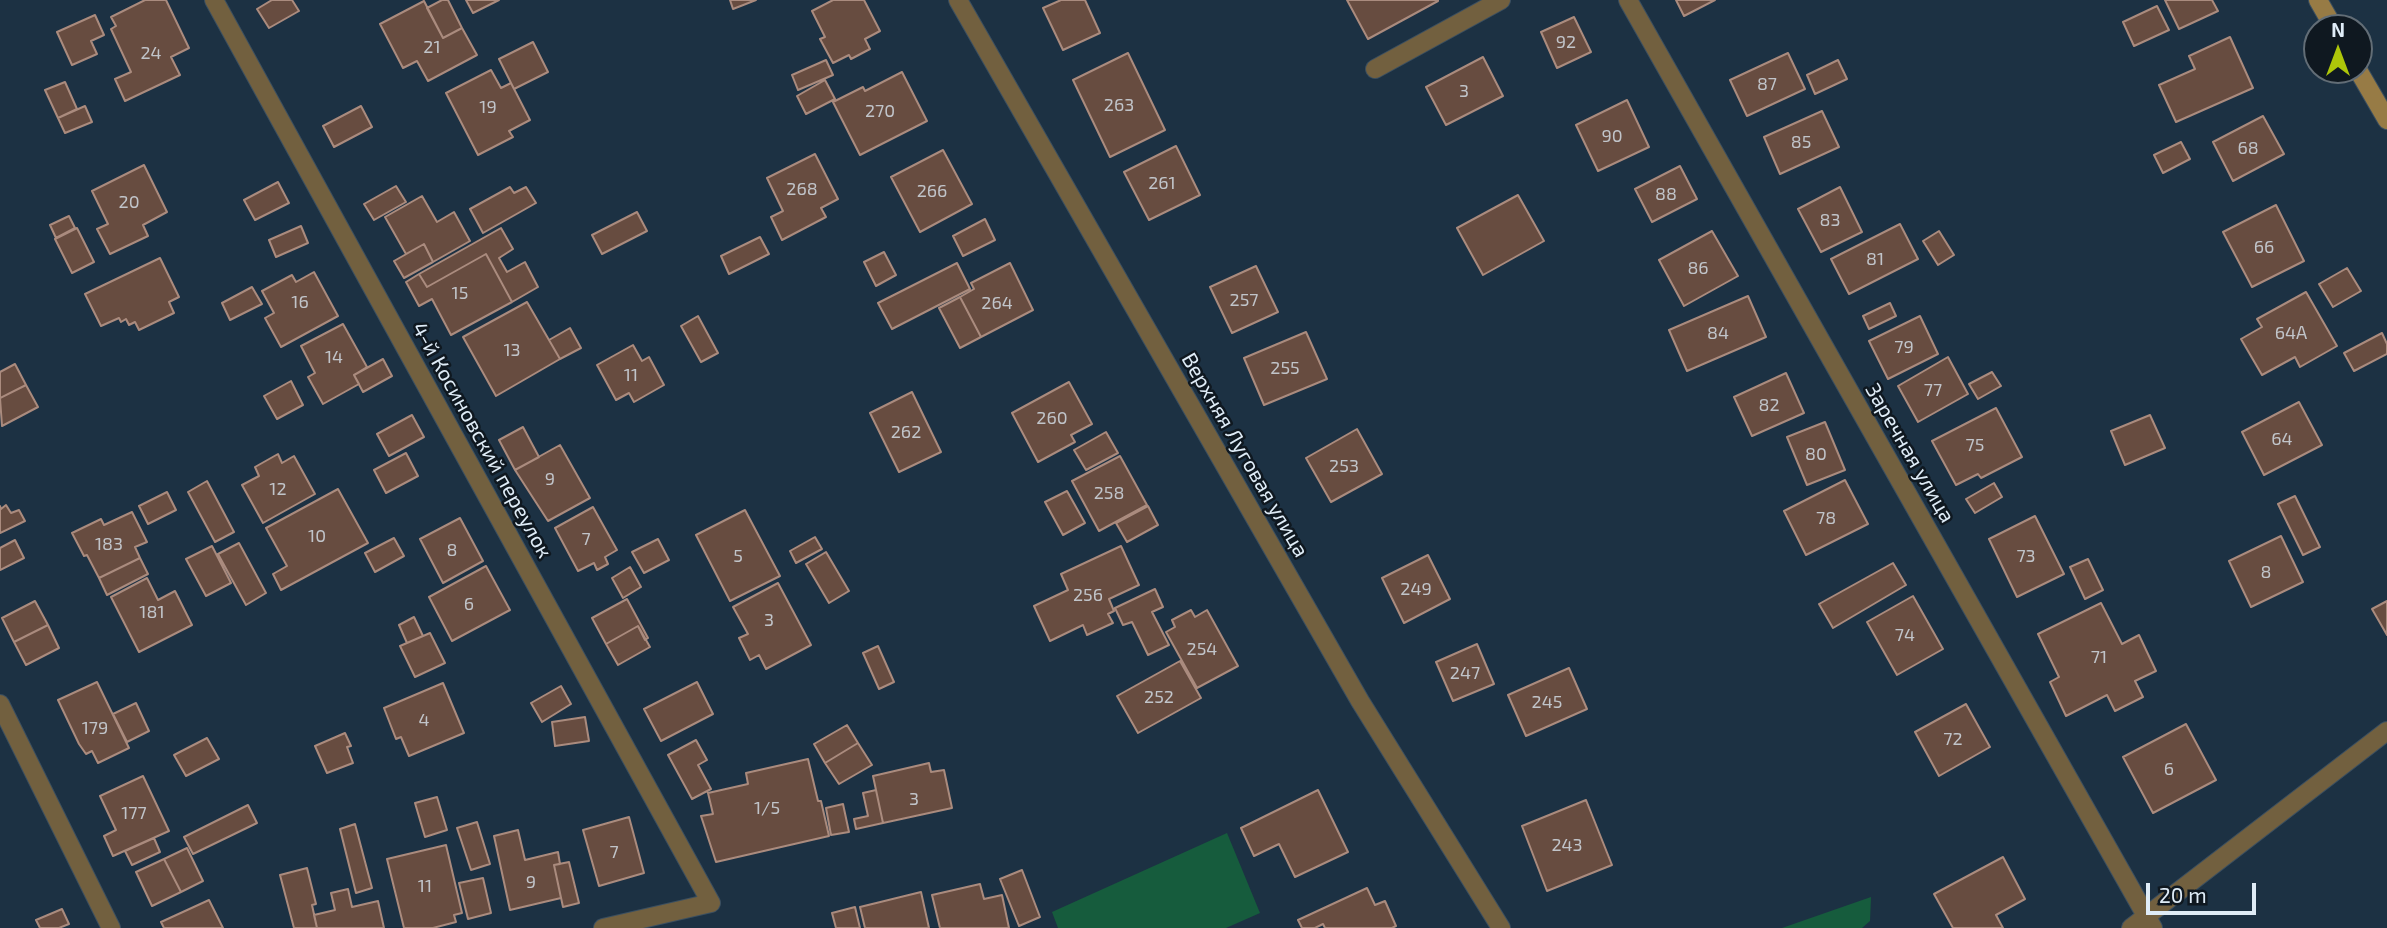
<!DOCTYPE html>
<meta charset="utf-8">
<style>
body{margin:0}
#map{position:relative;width:2387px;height:928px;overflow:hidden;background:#1c3143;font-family:"Exo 2",sans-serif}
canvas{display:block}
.north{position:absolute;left:2303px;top:14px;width:70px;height:70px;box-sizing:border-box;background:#0f1820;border:2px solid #626d76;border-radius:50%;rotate:0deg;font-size:19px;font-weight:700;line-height:28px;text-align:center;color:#dfecf7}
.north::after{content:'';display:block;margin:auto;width:24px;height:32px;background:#aec60a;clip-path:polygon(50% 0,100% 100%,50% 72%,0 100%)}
.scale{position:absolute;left:2146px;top:883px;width:110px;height:32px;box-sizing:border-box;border:4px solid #dfecf7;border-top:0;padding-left:9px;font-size:21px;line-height:24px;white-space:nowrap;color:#dfecf7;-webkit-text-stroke:5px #0f1820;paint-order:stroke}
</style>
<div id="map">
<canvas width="2387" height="928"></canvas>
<div class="north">N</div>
<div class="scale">20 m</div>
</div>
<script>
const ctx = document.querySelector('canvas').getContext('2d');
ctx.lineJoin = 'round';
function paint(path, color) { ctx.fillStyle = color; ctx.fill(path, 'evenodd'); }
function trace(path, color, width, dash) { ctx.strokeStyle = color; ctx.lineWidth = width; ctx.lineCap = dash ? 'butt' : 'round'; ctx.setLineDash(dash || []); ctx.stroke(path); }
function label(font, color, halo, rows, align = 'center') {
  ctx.font = font + ' "Exo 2",sans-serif'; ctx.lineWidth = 5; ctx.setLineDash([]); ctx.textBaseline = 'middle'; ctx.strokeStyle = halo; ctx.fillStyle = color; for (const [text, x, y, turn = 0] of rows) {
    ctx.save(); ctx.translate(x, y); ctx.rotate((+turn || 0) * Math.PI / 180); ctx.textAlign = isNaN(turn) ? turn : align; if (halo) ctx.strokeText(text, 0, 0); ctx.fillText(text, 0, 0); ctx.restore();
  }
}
paint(new Path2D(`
 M1227,833L1260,913L1226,928H1058L1052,912Z
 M1871,897L1870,921L1862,928H1782Z`), '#165c3d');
const building = new Path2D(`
 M145,0H166L189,48L171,57L180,75L125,101L115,79L131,72L111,29L116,26L111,17Z
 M272,0H292L299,11L269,28L257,9Z
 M442,0H448L462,28L443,38L427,8Z
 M466,0H499L473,13Z
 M730,0H756L733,9Z
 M833,0H864L880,31L865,39L870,49L851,59L849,55L833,63L820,39L825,37L812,11Z
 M1061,0H1085L1100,33L1063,50L1043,8Z
 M1347,0H1438V1L1368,39Z
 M1676,0H1715L1684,16Z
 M2165,0H2212L2218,11L2179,29Z
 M424,1L443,38L462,28L477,55L428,81L417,61L403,68L380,24Z
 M2157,6L2169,30L2134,46L2123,22Z
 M95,15L104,35L91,41L97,54L72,65L57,32Z
 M1574,17L1591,52L1557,68L1541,32Z
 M2230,37L2253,88L2176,122L2159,85L2195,69L2189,56Z
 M533,42L548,72L514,89L499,59Z
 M1128,53L1165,130L1110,157L1073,80Z
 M1788,53L1805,89L1747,116L1730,80Z
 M1483,57L1503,96L1446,125L1426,87Z
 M826,60L833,75L798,90L792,75Z
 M1838,60L1847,79L1815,94L1807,75Z
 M491,70L501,88L511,83L530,120L509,131L513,137L478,155L446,93Z
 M902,72L927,121L860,155L833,102L863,87L865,91Z
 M825,80L835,99L806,114L797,96Z
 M65,82L77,109L58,118L45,90Z
 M1627,100L1649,147L1598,171L1576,125Z
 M85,106L92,122L65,133L58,118Z
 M361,106L372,127L334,147L323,126Z
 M1822,111L1839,147L1780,174L1764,137Z
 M2263,116L2284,154L2233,181L2213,142Z
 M2181,142L2190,159L2163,173L2154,155Z
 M1176,146L1200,195L1149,220L1124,172Z
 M943,150L972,204L920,232L891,177Z
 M815,154L838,199L821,208L826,217L782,240L771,217L783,211L767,178Z
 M144,165L167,212L143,225L148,236L110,254L97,229L108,224L92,191Z
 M1680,166L1697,199L1652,222L1635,189Z
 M278,182L289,203L255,220L244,200Z
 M396,186L406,202L374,220L364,204Z
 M510,187L514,193L526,187L536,203L483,233L470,209Z
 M1840,187L1862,232L1821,252L1798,209Z
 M1518,195L1544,241L1483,275L1457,228Z
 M422,196L437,222L454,212L470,241L433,262L424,244L406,254L385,217Z
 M2276,205L2304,261L2252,287L2223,232Z
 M637,212L647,231L602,254L592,235Z
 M69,216L75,228L56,238L50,225Z
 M985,219L995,240L963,256L953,236Z
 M1900,224L1918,259L1849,294L1831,259Z
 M301,226L308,243L276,257L269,240Z
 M77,228L94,262L72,273L55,239Z
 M501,228L513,249L499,258L507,272L525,262L538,287L512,302L486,254L427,287L419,274Z
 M1712,231L1738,276L1684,306L1659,260Z
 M1939,231L1954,255L1938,265L1923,241Z
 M760,237L769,254L729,274L721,256Z
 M424,244L433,262L404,278L394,261Z
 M884,252L896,275L876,286L864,262Z
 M486,254L512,302L451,335L432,299L419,306L406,282L419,274L427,287Z
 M160,258L179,297L169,302L174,313L139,330L135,322L129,325L126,319L121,322L119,318L101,326L85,294Z
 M957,263L970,289L892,329L878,303Z
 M1010,263L1033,310L981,337L960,297L974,289L971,283Z
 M1256,266L1278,312L1232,333L1210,287Z
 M2347,268L2361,291L2333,307L2319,284Z
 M314,272L338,316L281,347L265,318L274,313L262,291L292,275L296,282Z
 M252,287L262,304L230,320L222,303Z
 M2306,292L2337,346L2300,367L2295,357L2262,375L2241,339L2262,327L2257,319Z
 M1748,296L1766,337L1687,371L1669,330Z
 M960,297L981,337L960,348L939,308Z
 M527,302L560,359L496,396L463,337Z
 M1890,303L1896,316L1869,329L1863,316Z
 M698,316L718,353L701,362L681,326Z
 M1920,316L1938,354L1888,379L1869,341Z
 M343,324L367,367L354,375L359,384L323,404L308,377L315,373L301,346Z
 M570,328L581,348L560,359L549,340Z
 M1306,332L1327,379L1264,405L1244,358Z
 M2382,333L2387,344V354L2354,371L2344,353Z
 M633,345L642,361L649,357L664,385L634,402L629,393L616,400L597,365Z
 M1948,357L1968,394L1918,422L1898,386Z
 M383,359L392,376L363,392L354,375Z
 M15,364L26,385L0,398V372Z
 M1992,372L2001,386L1978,399L1969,384Z
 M1786,373L1804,413L1752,436L1734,397Z
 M291,381L303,405L277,419L264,396Z
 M1069,382L1092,424L1071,435L1075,442L1038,462L1012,413Z
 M26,385L38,407L2,426L0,398Z
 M912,392L941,452L899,472L870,413Z
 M2299,402L2322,445L2264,475L2242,432Z
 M1996,408L2022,457L1981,478L1978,474L1956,485L1932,441Z
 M412,415L424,437L389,456L377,434Z
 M2150,415L2165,448L2125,465L2111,431Z
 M1825,422L1845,470L1807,485L1787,437Z
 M523,427L539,457L515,470L499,440Z
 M1357,429L1382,474L1331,502L1306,458Z
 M1106,432L1118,453L1086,470L1074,450Z
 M560,445L590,498L548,521L515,470Z
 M406,453L418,476L386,493L374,470Z
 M278,454L282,463L294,456L315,494L263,523L242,485L259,476L255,467Z
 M1120,456L1147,505L1099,531L1072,481Z
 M1845,480L1868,524L1806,555L1784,511Z
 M207,481L234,532L215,542L188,492Z
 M1994,483L2002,497L1975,513L1966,499Z
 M338,489L368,543L281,590L273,574L287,566L266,528Z
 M1067,491L1085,523L1063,535L1045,502Z
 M167,492L176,510L148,524L139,506Z
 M2295,496L2320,547L2303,555L2278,504Z
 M6,505L11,513L19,510L25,521L0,533V506L1,509Z
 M1148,506L1158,525L1127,542L1116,523Z
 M593,507L617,550L605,557L608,564L597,570L594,563L578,571L555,528Z
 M745,510L780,576L730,601L696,535Z
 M132,512L147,542L135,547L140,558L99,578L87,555L84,556L72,533L101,519L104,525Z
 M2035,516L2064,574L2017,597L1989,539Z
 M460,518L483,561L443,583L420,539Z
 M2281,536L2303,582L2251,607L2229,561Z
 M815,537L822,549L796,563L790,551Z
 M394,538L404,556L375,572L365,553Z
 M658,539L669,560L644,573L632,552Z
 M15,540L24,558L0,570V548Z
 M239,543L266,593L246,605L218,554Z
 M212,546L231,583L206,596L186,559Z
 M1121,546L1139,585L1109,599L1114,611L1108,614L1113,623L1087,635L1083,625L1050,641L1034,606L1068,590L1061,574Z
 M826,552L849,591L829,603L806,564Z
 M1428,555L1450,599L1404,623L1382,578Z
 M140,558L148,574L107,595L99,578Z
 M2088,559L2103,590L2085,599L2070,567Z
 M1893,563L1906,585L1833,628L1819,604Z
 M486,566L510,610L452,641L429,597Z
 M630,567L641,587L623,598L612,578Z
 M147,578L158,600L175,591L192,625L139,652L111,597Z
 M778,583L811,645L766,669L759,655L750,660L739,638L748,634L733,607Z
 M1155,589L1163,607L1152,612L1169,645L1148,655L1132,622L1123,625L1115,608Z
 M1913,596L1943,649L1897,675L1867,622Z
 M627,599L648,638L645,640L638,626L606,644L592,618Z
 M35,601L48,625L14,642L2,618Z
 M2387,601V635L2372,609Z
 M2101,603L2122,644L2139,635L2156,671L2135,681L2143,697L2115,711L2107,695L2066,716L2050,682L2059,677L2038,634Z
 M1191,610L1195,617L1207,610L1238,666L1197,688L1166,632L1175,627L1172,620Z
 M414,617L423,636L407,643L399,625Z
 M48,625L59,648L26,665L14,642Z
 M638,626L650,647L618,665L606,644Z
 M430,633L445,663L415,677L400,646Z
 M1477,644L1494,684L1453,701L1436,662Z
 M878,646L894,682L879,689L863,653Z
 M1180,661L1201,698L1138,733L1117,696Z
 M1569,668L1587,709L1526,736L1508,695Z
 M97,682L129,748L98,763L92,751L86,754L79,744L58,700Z
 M697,682L713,714L661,741L644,709Z
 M443,683L464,733L409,756L401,737L396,739L384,708Z
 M561,686L571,704L542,722L531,703Z
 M136,703L149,731L127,742L113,714Z
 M1966,704L1990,747L1939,776L1915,732Z
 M585,717L589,741L555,746L552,722Z
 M2186,724L2216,780L2153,813L2123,757Z
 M847,725L858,743L825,763L814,744Z
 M345,733L351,746L347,747L353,763L327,773L315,746Z
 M207,738L219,759L186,776L174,755Z
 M696,740L707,760L698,765L711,789L692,799L668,755Z
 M858,743L872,765L839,784L825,763Z
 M808,759L818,801H821L829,836L716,862L701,816L713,814L708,793L748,784L746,773Z
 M929,763L931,772L944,770L952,808L883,823L873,776Z
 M143,776L169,831L113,856L104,836L116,830L100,796Z
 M876,790L883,823L856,829L854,819L868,816L863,793Z
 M1318,790L1348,852L1295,877L1279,844L1254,856L1241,828Z
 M437,797L447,830L425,837L415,803Z
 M1586,800L1612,865L1547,891L1522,826Z
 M843,804L849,832L831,835L826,808Z
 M248,805L257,823L193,854L184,837Z
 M629,817L644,873L599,886L583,830Z
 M477,822L490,864L471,870L457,828Z
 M355,824L372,888L356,893L340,829Z
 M518,830L525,860L558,852L560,864L554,865L561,898L510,910L494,836Z
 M154,838L160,852L132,865L125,851Z
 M446,845L462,913L454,915L456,922L433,928H404L387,859Z
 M187,848L203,881L181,892L164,859Z
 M2003,857L2025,899L1996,915L2003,928H1953L1934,894Z
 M164,859L181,892L152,906L136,872Z
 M569,862L579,903L563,907L554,865Z
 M307,868L316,904L312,905L317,928H294L280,875Z
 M1022,870L1040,917L1019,926L1000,879Z
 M483,878L491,913L468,919L459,883Z
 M980,884L984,899L1002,895L1009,928H940L932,895Z
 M1367,888L1375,905L1385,901L1396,926L1392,928H1325L1323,924L1315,928H1302L1298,920Z
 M348,889L352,907L378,901L384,928H317L314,915L335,910L331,893Z
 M921,892L929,928H865L860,907Z
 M209,900L223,928H164L161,922Z
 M855,907L860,928H836L832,913Z
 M62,909L69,924L59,928H40L36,920Z`);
paint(building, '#674c40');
trace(building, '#aa8b7e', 2);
const street = new Path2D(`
 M214,0L711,903L603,928
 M958,0L1360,701L1501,928
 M1628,0L2153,928
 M1375,69L1501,0
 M0,704L111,928
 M2131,928L2387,731`);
const secondary = new Path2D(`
 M2318,0L2334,28
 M2358,70L2387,120`);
trace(street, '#3b4f60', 20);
trace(secondary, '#3b4f60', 20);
trace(street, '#72603f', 18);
trace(secondary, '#977b45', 18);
label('18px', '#c1c4c9', null, [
 ["92",1566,42],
 ["21",432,47],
 ["24",151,53],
 ["87",1767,84],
 ["3",1464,91],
 ["263",1119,105],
 ["19",488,107],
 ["270",880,111],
 ["90",1612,136],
 ["85",1801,142],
 ["68",2248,148],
 ["261",1162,183],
 ["268",802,189],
 ["266",932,191],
 ["88",1666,194],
 ["20",129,202],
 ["83",1830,220],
 ["66",2264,247],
 ["81",1875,259],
 ["86",1698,268],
 ["15",460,293],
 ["257",1244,300],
 ["16",300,302],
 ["264",997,303],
 ["84",1718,333],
 ["64А",2291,333],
 ["79",1904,347],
 ["13",512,350],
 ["14",334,357],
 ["255",1285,368],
 ["11",631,375],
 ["77",1933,390],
 ["82",1769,405],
 ["260",1052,418],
 ["262",906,432],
 ["64",2282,439],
 ["75",1975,445],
 ["80",1816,454],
 ["253",1344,466],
 ["9",550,479],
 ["12",278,489],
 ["258",1109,493],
 ["78",1826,518],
 ["10",317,536],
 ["7",586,539],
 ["183",109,544],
 ["8",452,550],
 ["5",738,556],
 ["73",2026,556],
 ["8",2266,572],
 ["249",1416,589],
 ["256",1088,595],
 ["6",469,604],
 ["181",152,612],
 ["3",769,620],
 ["74",1905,635],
 ["254",1202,649],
 ["71",2099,657],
 ["247",1465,673],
 ["252",1159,697],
 ["245",1547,702],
 ["4",424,720],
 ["179",95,728],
 ["72",1953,739],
 ["6",2169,769],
 ["3",914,799],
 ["1/5",767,808],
 ["177",134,813],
 ["243",1567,845],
 ["7",614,852],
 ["9",531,882],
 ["11",425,886]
]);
label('21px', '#dfecf7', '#0f1820', [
 ["4-й Косиновский переулок",482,440,61],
 ["Заречная улица",1910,453,60],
 ["Верхняя Луговая улица",1245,455,60]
]);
</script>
